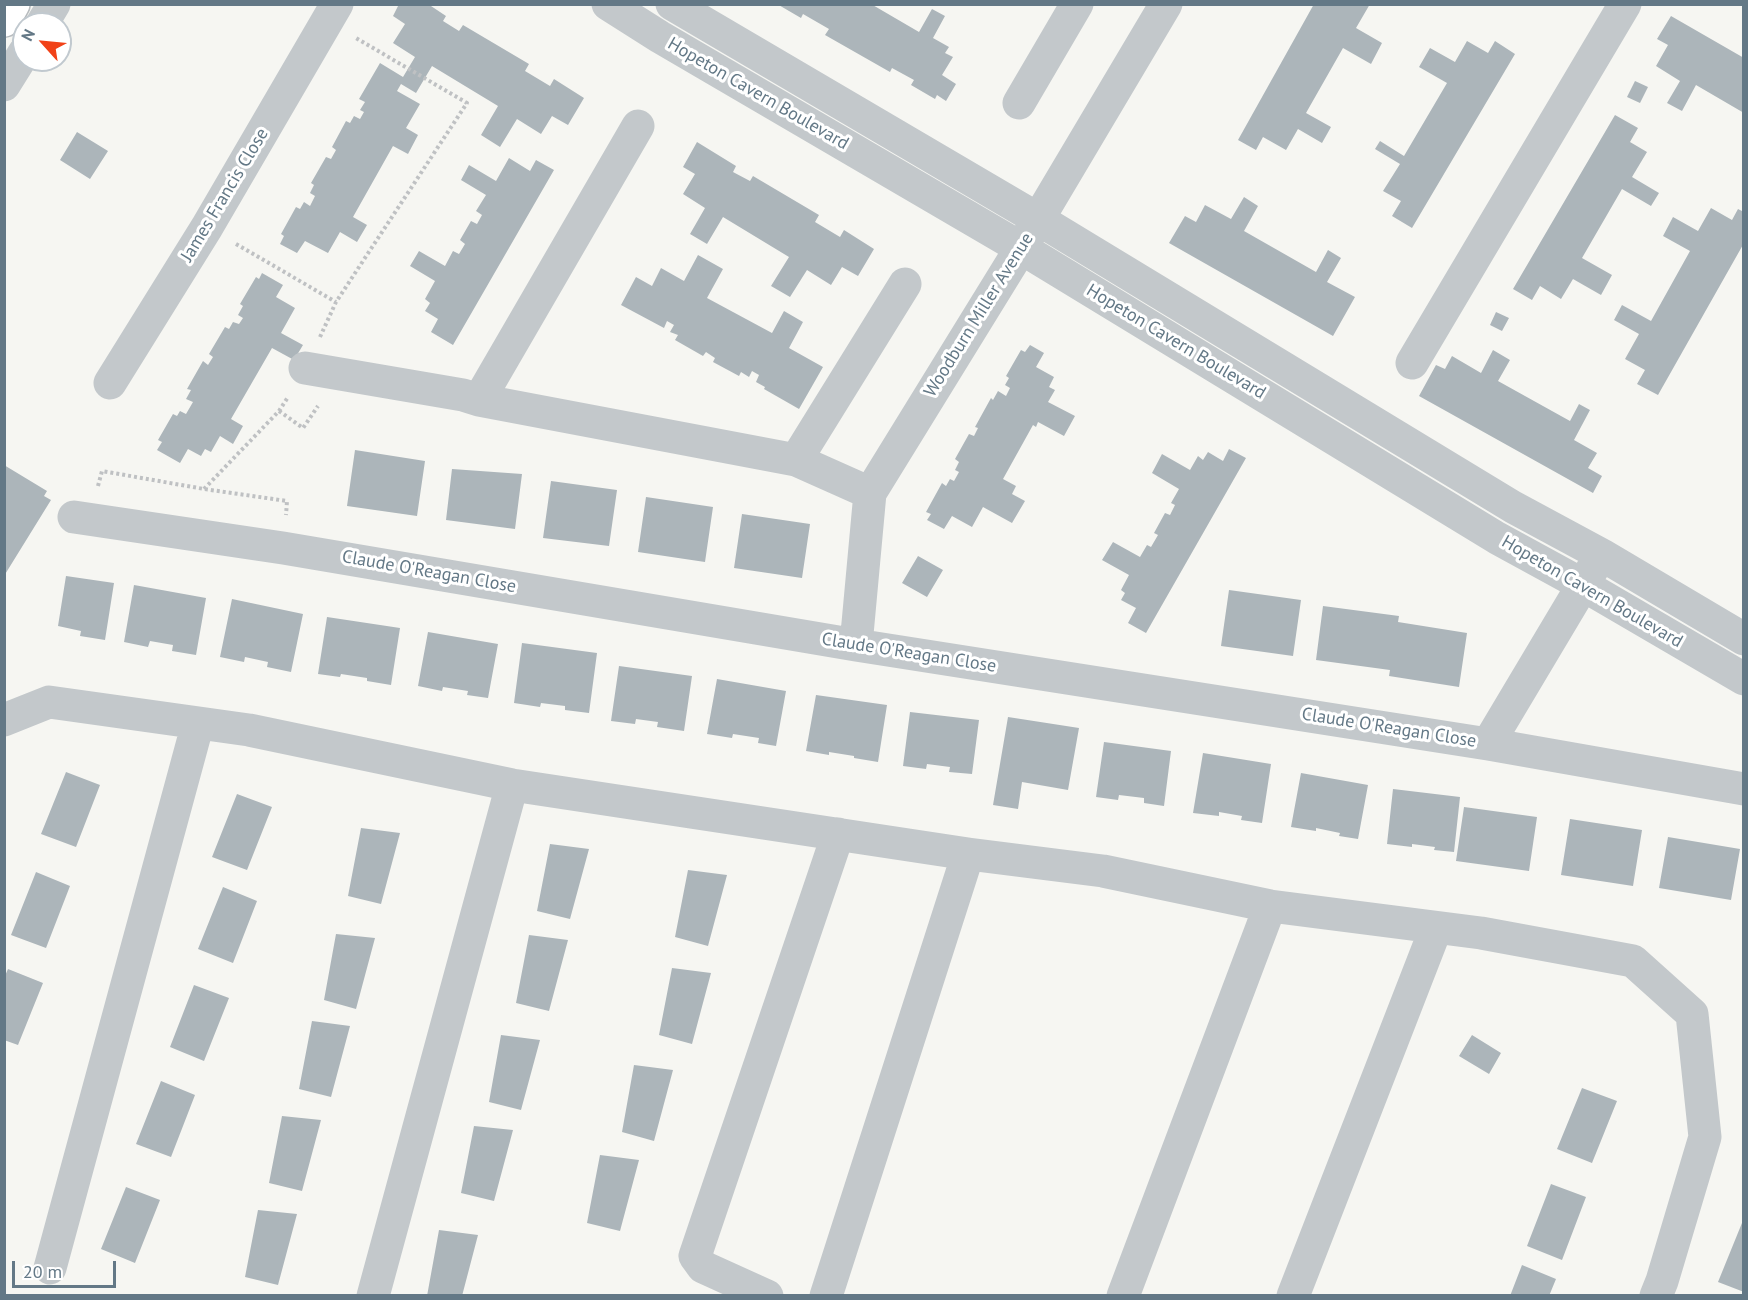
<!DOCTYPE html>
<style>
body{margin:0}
#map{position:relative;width:1748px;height:1300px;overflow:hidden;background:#f6f6f2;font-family:"PT Sans",sans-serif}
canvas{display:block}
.frame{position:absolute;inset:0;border:6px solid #637886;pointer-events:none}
.north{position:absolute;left:12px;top:12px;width:60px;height:60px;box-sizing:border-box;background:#fff;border:2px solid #c1c9cf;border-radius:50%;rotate:297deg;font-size:16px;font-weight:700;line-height:24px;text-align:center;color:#637886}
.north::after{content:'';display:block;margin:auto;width:21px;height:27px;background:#f14218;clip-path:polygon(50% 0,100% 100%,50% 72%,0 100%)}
.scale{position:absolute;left:12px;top:1261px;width:104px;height:27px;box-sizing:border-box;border:3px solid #637886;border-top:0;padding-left:8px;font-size:18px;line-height:21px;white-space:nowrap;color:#637886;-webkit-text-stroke:4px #fff;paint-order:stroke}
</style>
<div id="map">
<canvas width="1748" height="1300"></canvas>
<div class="frame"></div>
<div class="north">N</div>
<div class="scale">20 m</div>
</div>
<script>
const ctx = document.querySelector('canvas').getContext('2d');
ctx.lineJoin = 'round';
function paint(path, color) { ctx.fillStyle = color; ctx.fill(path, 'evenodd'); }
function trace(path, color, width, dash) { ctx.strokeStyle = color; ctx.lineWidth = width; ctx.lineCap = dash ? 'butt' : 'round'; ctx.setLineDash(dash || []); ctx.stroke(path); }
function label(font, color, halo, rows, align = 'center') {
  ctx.font = font + ' "PT Sans",sans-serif'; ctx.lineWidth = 6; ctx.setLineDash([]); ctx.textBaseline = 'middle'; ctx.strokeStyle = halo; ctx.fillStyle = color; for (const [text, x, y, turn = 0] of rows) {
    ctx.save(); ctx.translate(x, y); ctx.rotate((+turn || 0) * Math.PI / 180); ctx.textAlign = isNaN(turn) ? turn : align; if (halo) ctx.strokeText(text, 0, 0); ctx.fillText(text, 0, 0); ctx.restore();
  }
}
paint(new Path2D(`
 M399,4H428L446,16L443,21L459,31L463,25L529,64L525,71L550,86L554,79L584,98L568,125L552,116L541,134L517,119L500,147L481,135L498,106L432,66L416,93L401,84L397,91L420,104L406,128L418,135L408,154L393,146L353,217L367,225L357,242L340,232L328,253L305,241L297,253L280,244L284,236L281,234L296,207L300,209L304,202L310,206L315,196L310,193L314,185L311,183L326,157L331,159L336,150L332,147L346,121L350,123L354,116L360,119L364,112L360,110L365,102L359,99L380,63L403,77L415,57L393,43L405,24L393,16Z
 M777,4H871L919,32L932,9L945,16L933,38L949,47L945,53L953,57L942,75L956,84L946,101L937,95L935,99L911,85L914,80L892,68L890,72L825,35L829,29L803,14L801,18Z
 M1314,4H1370L1356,28L1382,43L1371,64L1343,48L1306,113L1331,127L1322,143L1298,129L1286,150L1263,137L1256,150L1238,140Z
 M1671,16L1744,58V113L1696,85L1682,111L1667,103L1680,81L1656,66L1668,45L1657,39Z
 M1467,41L1488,53L1495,41L1515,54L1412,228L1392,216L1401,201L1383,191L1400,164L1375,149L1380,141L1404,156L1447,83L1419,67L1430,48L1455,62Z
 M1635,81L1648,87L1640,103L1627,97Z
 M1615,115L1638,128L1630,142L1647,152L1632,177L1659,193L1651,206L1622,189L1582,258L1612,275L1601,295L1573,279L1561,299L1540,286L1532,300L1513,289Z
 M77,132L108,151L90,179L60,160Z
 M697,142L736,166L733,172L750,181L753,176L819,215L815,222L840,237L844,230L874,249L858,276L842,267L831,285L807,270L790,297L771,286L789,257L723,217L707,244L690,234L705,208L683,194L695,174L683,167Z
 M509,158L530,171L536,160L554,170L453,345L431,332L438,319L425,311L430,303L425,299L435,281L410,266L419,251L445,266L453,251L459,254L465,244L460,240L471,221L477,224L482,215L476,211L486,195L461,180L469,165L496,181Z
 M1244,197L1258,206L1244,231L1316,272L1328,250L1341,258L1327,282L1355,297L1333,336L1169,243L1185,216L1196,222L1205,205L1231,219Z
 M1711,208L1732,220L1738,209L1744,212V243L1658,395L1637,384L1645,370L1625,359L1639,334L1614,320L1622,305L1651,321L1690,251L1663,236L1673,217L1698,231Z
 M698,255L723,269L707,298L772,333L784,311L803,322L789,348L823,367L799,409L764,389L765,387L756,382L759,375L752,371L749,377L741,372L739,376L713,362L715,358L706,352L703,356L675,340L678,335L670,332L674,325L667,321L664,328L621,305L636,277L652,286L661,268L684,281Z
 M262,273L283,285L276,297L295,308L281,333L303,345L294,360L272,348L231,419L243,426L233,444L220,436L211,452L205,449L201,456L188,449L180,463L157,450L162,442L158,440L173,414L177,416L180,411L186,414L193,402L186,399L191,390L187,389L203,361L208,365L213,357L209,354L225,327L229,329L233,322L239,324L243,318L238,315L243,306L240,304L256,277L259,279Z
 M1496,312L1509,318L1502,331L1490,325Z
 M1030,345L1044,353L1036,367L1054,377L1049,387L1055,390L1048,402L1075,416L1064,436L1038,422L1036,427L1033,425L1003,479L1016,486L1012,494L1025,501L1012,523L983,507L972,527L952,516L944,529L927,520L931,514L926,512L942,483L946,486L950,479L954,481L959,472L955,470L959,462L955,459L969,434L974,436L978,428L975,427L991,398L993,400L998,391L1006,396L1010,388L1005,385L1009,378L1006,376L1021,350L1025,352Z
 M1493,350L1510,360L1498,381L1570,421L1579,404L1590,410L1574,440L1597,453L1588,468L1602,476L1593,493L1419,396L1436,365L1445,369L1452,356L1481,373Z
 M1229,449L1246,458L1146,633L1128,623L1136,608L1121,600L1125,593L1121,590L1129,575L1102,560L1113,542L1140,557L1147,545L1151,547L1158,535L1154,533L1165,513L1170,515L1175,505L1171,503L1179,489L1152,473L1162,454L1190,470L1198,456L1203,460L1208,452L1223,461Z
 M355,450L425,461L417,516L347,506Z
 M4,465L47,491L44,496L51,500L4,576Z
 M452,469L522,474L515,529L446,520Z
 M551,481L617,490L609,546L543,538Z
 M646,497L713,507L705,562L638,552Z
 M742,514L810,524L802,578L734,568Z
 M918,556L943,570L927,597L902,583Z
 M66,576L114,583L105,640L80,636L81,631L58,626Z
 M134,585L206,598L196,655L172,651L173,645L150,641L148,647L124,642Z
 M1229,590L1301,600L1293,656L1221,646Z
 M232,599L303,614L291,672L267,667L268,662L245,657L244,662L220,657Z
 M1323,606L1399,616L1398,622L1467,633L1459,687L1389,676L1390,670L1316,660Z
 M327,617L400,628L391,685L367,681V678L341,674L340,677L318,674Z
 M428,632L498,644L488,698L467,695L468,691L443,687L442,691L418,686Z
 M522,643L597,653L589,713L565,710V706L541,703L540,707L514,703Z
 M619,666L692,676L684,731L657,727L658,722L636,719L635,724L611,721Z
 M717,679L786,691L776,746L758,743L759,738L733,734L732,738L707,734Z
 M816,695L887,705L878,762L854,758V756L829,752V755L806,751Z
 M910,712L979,720L972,774L949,772L950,767L927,764L926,769L903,766Z
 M1008,717L1079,728L1068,790L1022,782L1018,809L993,805Z
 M1104,742L1171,751L1164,806L1144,803V798L1119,795L1118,800L1096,797Z
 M1203,753L1271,764L1262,823L1241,820L1242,816L1219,812V816L1193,813Z
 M66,772L100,785L76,847L41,834Z
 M1301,773L1368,785L1358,839L1339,836L1340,833L1316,828V831L1291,827Z
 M1393,789L1460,797L1454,852L1434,850L1435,847L1412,844V847L1387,844Z
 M237,794L272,807L247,870L212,857Z
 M1464,807L1537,817L1529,871L1456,861Z
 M1570,819L1642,830L1633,886L1561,875Z
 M361,828L400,833L381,904L348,896Z
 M1668,837L1740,849L1731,900L1659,888Z
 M550,844L589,849L570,919L537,911Z
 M688,870L727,875L708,946L675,937Z
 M36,872L70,886L46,948L11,935Z
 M223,887L257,901L233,963L198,949Z
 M336,934L375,938L356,1009L324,1000Z
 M529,935L568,940L549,1011L516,1003Z
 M672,968L711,973L692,1044L659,1035Z
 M8,969L43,983L18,1045L4,1040V978Z
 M194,985L229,998L204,1061L170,1047Z
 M312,1021L350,1026L331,1097L299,1089Z
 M501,1035L540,1040L521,1110L489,1102Z
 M1472,1035L1501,1053L1489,1074L1459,1056Z
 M634,1065L673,1070L654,1141L622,1132Z
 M161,1081L195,1095L171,1157L136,1144Z
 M1582,1088L1617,1101L1592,1163L1557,1149Z
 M282,1116L321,1120L302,1191L269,1183Z
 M474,1126L513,1130L494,1201L461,1193Z
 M600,1155L639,1160L620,1231L587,1223Z
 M1551,1184L1586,1197L1562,1260L1527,1246Z
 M126,1187L160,1200L135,1263L101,1249Z
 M258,1210L297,1214L278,1285L245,1277Z
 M1744,1218V1292L1718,1282Z
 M439,1230L478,1235L462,1296H427Z
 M1522,1265L1556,1279L1549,1296H1510Z`), '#acb5ba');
const highway = new Path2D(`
 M4,20L13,4`);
trace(highway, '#b7bbbe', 36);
trace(new Path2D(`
 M236,244L336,302
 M320,337L336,302L467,103L356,38
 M279,411L303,428L318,406
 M98,486L102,471L204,489L287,501L286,515
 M204,489L279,411L288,397`), '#bfc1c3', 4, [3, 3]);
trace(new Path2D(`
 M608,4L660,37L1021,248L1497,538L1583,585L1744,679
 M672,4L1038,219L1513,507L1602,555L1744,639
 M42,24L54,4
 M4,85L24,53
 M1019,103L1077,4
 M1412,363L1625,4
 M305,368L463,395L479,400L796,460L870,493
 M110,383L207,227L337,4
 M479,400L638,126
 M796,460L905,284
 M74,517L283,548L856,645L1488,744L1744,789
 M856,645L870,493L1021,248L1166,4
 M4,720L49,702L249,730L512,785L968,854L1103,871L1270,906L1481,933L1633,961L1692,1014L1705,1137L1662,1281L1656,1296
 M1488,744L1593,568
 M50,1268L198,723
 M373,1296L512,785
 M767,1296L703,1267L695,1256L838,834
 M826,1296L968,854
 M1123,1296L1270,906
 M1293,1296L1436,928`), '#c3c8cb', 33);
trace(highway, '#fff', 33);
label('18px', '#637886', '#fff', [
 ["Hopeton Cavern Boulevard",758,94,30],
 ["James Francis Close",225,195,-59],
 ["Woodburn Miller Avenue",979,315,-58],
 ["Hopeton Cavern Boulevard",1176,342,31],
 ["Claude O'Reagan Close",429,572,10],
 ["Hopeton Cavern Boulevard",1592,592,30],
 ["Claude O'Reagan Close",909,653,9],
 ["Claude O'Reagan Close",1389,728,9]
]);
</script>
